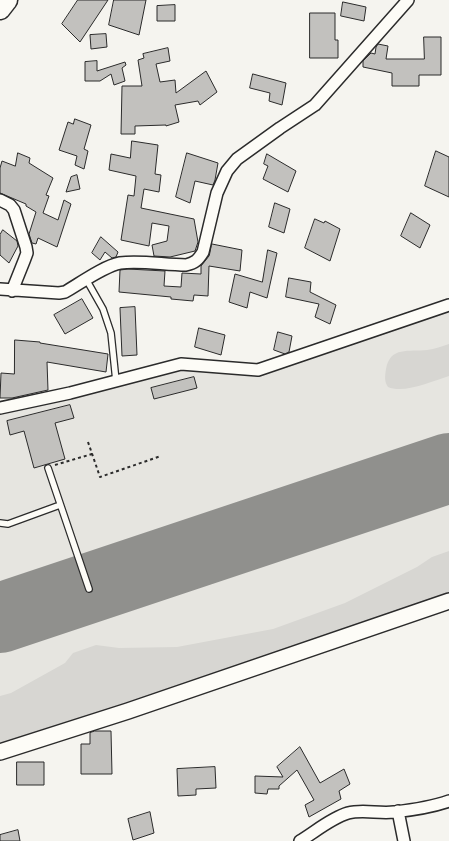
<!DOCTYPE html>
<style>
body{margin:0}
canvas{display:block;background:#f5f4ef}
</style>
<canvas width="449" height="841"></canvas>
<script>
const ctx = document.querySelector('canvas').getContext('2d');
ctx.lineJoin = 'round';
function paint(path, color) { ctx.fillStyle = color; ctx.fill(path, 'evenodd'); }
function trace(path, color, width, dash) { ctx.strokeStyle = color; ctx.lineWidth = width; ctx.lineCap = dash ? 'butt' : 'round'; ctx.setLineDash(dash || []); ctx.stroke(path); }
paint(new Path2D(`
 M449,312V598L0,747V413L185,370L258,373Z`), '#e6e5e0');
paint(new Path2D(`
 M449,344V376C433,381 404,394 388,387C384,381 385,376 386,369C390,346 409,352 427,350C435,349 442,346 449,344Z
 M449,551V598L0,747V696L11,693L65,663L73,653L96,645L119,648L177,647L273,629L345,603L417,567L432,557Z`), '#d7d6d2');
trace(new Path2D(`
 M0,618L449,468`), '#90908d', 70);
const building = new Path2D(`
 M78,0H108L80,42L62,24Z
 M114,0H146L139,35L109,25Z
 M343,2L366,7L364,21L341,16Z
 M175,5V21H157V6Z
 M310,13H335V40H338V58H310Z
 M106,34L107,47L91,49L90,35Z
 M424,37H441V75H419V86H392V73L363,67V61L371,53L375,54L376,47L378,44L388,46L386,59H424Z
 M168,48L170,61L156,64L160,82L175,80L176,93L206,71L217,92L200,105L198,101L175,105L179,122L166,126V125L135,126V134H121L122,86H142L138,60L144,58L143,54Z
 M97,61V71L125,62L126,65L122,68L125,81L114,85L111,74L100,81H85V62Z
 M253,74L286,83L282,105L269,101L270,93L250,88Z
 M75,119L91,125L84,149L88,151L84,169L75,165L77,156L59,150L68,122L73,124Z
 M132,141L158,145L155,174L161,175L159,192L144,189L141,208L194,219L198,242L195,251L170,257L154,256L152,245L167,241L169,226L152,223L149,246L121,240L128,195L134,196L136,176L109,170L111,154L130,158Z
 M436,151L449,157V197L425,186Z
 M18,153L30,158L29,163L53,178L46,195L49,196L43,213L58,220L64,200L71,204L57,247L38,238L36,244L32,243L29,234L36,212L26,206V204L0,193V168L2,161L15,166Z
 M187,153L218,163L215,180L213,185L195,181L190,203L176,197Z
 M267,154L296,171L288,192L263,179L268,166L264,164Z
 M77,175L80,189L66,192L71,177Z
 M275,203L290,209L284,233L269,227Z
 M411,213L430,225L420,248L401,236Z
 M315,219L324,223L325,221L340,229L330,261L305,248Z
 M3,230L17,241L18,246L9,263L0,255V235Z
 M101,237L118,252L116,257L112,258L105,252L100,260L92,253Z
 M212,244L242,250L240,271L209,266L208,296L194,295L193,301L171,299V297L119,292L120,270L128,269L165,271L164,286L181,287L182,273L201,274V266L209,256Z
 M268,250L277,253L267,298L250,292L247,308L229,302L235,274L262,282Z
 M289,278L311,282L310,292L336,305L330,324L315,317L319,304L286,297Z
 M82,299L93,318L65,334L54,315Z
 M135,307L137,355L122,356L120,308Z
 M199,328L225,335L221,355L195,347Z
 M278,332L292,336L289,352L285,354L274,350Z
 M15,340L40,342V343L108,354L106,372L47,362L48,390L12,398H0L1,373L14,374Z
 M194,377L197,388L154,399L151,388Z
 M70,405L74,418L55,423L65,459L34,468L24,431L10,435L7,421Z
 M95,731H111L112,774H81V744H90V733Z
 M300,747L320,783L344,769L350,784L339,791L341,799L309,817L305,805L314,800L297,770L279,786V789H268L267,794L255,793V776L283,777L277,767Z
 M17,762H44V785H17Z
 M215,767L216,788L196,789V795L178,796L177,769Z
 M150,812L154,833L133,840L128,819Z
 M18,830L20,841H0V835Z`);
paint(building, '#c2c1be');
trace(building, '#2b2b2b', 1);
const lane = new Path2D(`
 M86,279L103,309L111,333L116,381
 M48,468L89,589
 M0,523L8,524L60,505`);
const street = new Path2D(`
 M0,200L10,205L14,210L26,247L27,253L24,261L12,291
 M0,289L59,293L65,292C79,284 104,266 120,263C140,260 165,265 186,265C195,263 198,260 203,252L217,193L227,171L237,159L280,128L315,105L408,0
 M0,408L70,393L181,364L258,370L449,305
 M398,811L404,841
 M300,841C315,832 331,818 348,813C363,809 379,814 394,812C412,810 432,807 449,801`);
const secondary = new Path2D(`
 M0,752L128,711L449,601`);
const highway = new Path2D(`
 M0,9L7,0`);
trace(lane, '#2b2b2b', 8);
trace(street, '#2b2b2b', 14);
trace(secondary, '#2b2b2b', 18);
trace(highway, '#2b2b2b', 23);
trace(new Path2D(`
 M88,442L100,477L161,456
 M55,465L92,454`), '#2b2b2b', 2, [3, 3]);
trace(lane, '#fdfcf7', 5.5);
trace(street, '#fdfcf7', 11);
trace(secondary, '#fdfcf7', 15);
trace(highway, '#fdfcf7', 20);
</script>
